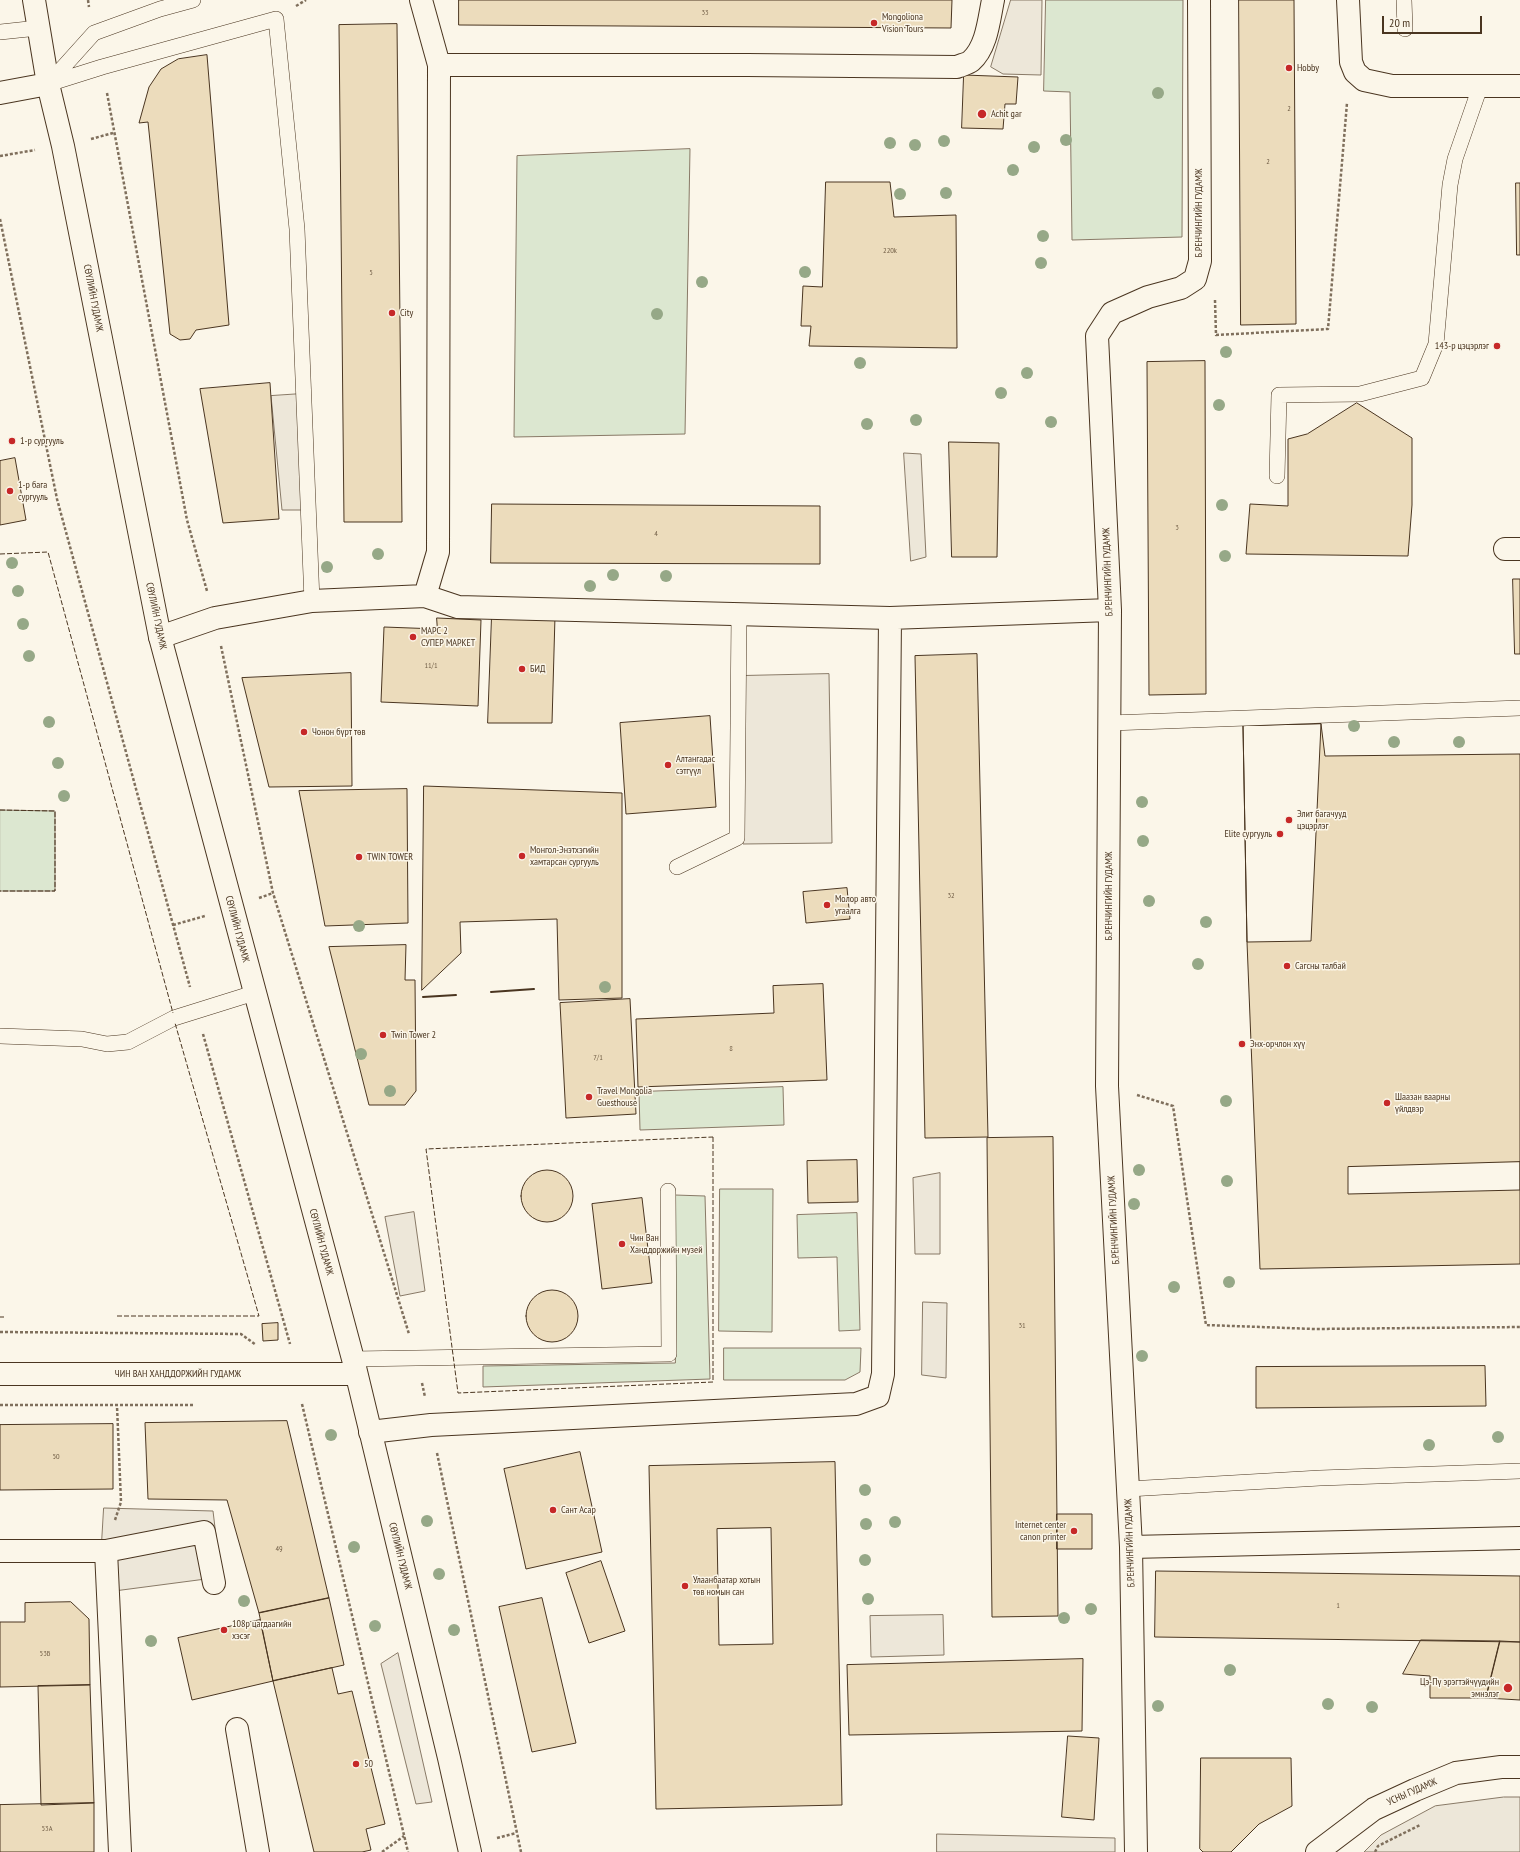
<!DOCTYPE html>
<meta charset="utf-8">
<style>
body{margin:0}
#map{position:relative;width:1520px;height:1852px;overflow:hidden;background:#fbf6e9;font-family:"PT Sans Narrow",sans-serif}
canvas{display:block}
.scale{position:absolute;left:1382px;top:16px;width:100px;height:18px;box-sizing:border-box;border:2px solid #4a3520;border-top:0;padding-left:5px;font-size:12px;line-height:14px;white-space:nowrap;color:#4a3520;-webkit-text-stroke:3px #fbf6e9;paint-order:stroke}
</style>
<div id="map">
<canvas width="1520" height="1852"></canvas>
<div class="scale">20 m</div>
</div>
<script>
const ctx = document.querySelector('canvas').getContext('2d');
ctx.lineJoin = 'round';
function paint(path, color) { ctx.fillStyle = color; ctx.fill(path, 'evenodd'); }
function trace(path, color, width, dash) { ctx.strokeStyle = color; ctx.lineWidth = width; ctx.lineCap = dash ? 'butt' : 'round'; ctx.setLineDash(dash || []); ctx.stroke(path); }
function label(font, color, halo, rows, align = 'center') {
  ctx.font = font + ' "PT Sans Narrow",sans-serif'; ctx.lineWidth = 3; ctx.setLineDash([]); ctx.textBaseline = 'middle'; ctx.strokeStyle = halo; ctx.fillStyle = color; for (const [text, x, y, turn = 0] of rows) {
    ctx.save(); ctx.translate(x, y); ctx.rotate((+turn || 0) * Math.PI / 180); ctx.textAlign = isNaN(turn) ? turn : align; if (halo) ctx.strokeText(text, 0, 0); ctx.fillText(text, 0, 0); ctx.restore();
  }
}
const green = new Path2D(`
 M1046,0H1183L1182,237L1072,240L1070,92L1044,91Z
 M690,149L685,434L514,437L517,156Z
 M0,810L55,811V891H0Z
 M783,1087L784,1125L640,1130L639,1092Z
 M720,1189H773L772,1332L719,1331Z
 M675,1195L705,1196L710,1379L483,1387V1366L675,1363Z
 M857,1213L860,1330L839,1331L837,1257L798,1258L797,1215Z
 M724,1348H861L860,1372L845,1380H724Z`);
paint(green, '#dce7d0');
trace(green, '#887966', 1);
const parking = new Path2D(`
 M1011,0H1042L1041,75L1003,74L991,67Z
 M301,394L308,510H282L271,396Z
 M904,453L921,454L926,557L911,561Z
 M829,674L832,843L743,844L740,676Z
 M940,1173V1254H915L913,1178Z
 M414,1212L425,1291L400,1296L385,1217Z
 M923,1302L947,1303L946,1378L922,1375Z
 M104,1508L213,1511L221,1577L99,1593Z
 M943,1615L944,1655L871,1657L870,1616Z
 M398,1653L432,1802L416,1804L381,1664Z
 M1504,1797H1520V1852H1364L1381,1835L1435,1806Z
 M937,1834L1115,1838V1852H937Z`);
paint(parking, '#ede7d9');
trace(parking, '#887966', 1);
const building = new Path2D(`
 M459,0H952L951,28L459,25Z
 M1239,0H1294L1296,324L1241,325Z
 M397,24L402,522H344L339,25Z
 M207,55L229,325L196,330L190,339L180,340L170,334L148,122L139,123L149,87L161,69L178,59Z
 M964,75L1018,77L1016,104H1005L1003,129L962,128Z
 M826,182H890L894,217L956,215L957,348L809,346L811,326H801L803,286L822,287Z
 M1516,183H1520V255H1517Z
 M1205,361L1206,694L1149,695L1147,362Z
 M270,383L279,519L223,523L200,389Z
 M1357,403L1412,438V505L1408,556L1246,554L1250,504L1288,506V439L1307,434Z
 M949,442L999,443L997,557H952Z
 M15,458L26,520L0,525V461Z
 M492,504L820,506V564L491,563Z
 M1513,579H1520V654H1515Z
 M492,615L555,616L552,723H488Z
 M437,618L481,620L478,706L381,702L384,627L437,629Z
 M977,654L988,1137L925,1138L915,656Z
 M351,673L352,786L269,787L242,678Z
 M710,716L716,807L626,814L620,723Z
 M1321,724L1325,756L1520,754V1264L1260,1269L1247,942L1243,726Z
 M1321,724L1311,941L1247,942L1243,726Z
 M424,786L622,793V998L559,1000L557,919L460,922L461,953L422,990Z
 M407,789L408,923L325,926L299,791Z
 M847,888L850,919L806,923L803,892Z
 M406,945L405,980H415L416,1091L405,1105H369L329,947Z
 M823,984L827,1080L638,1087L636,1019L774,1013L773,986Z
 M630,999L636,1114L566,1118L560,1003Z
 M1053,1137L1058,1616L992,1617L987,1138Z
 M857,1160L858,1202L808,1203L807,1161Z
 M1520,1162V1190L1348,1194V1167Z
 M521 1196a26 26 0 1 1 52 0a26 26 0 1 1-52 0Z
 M642,1198L652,1283L602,1289L592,1204Z
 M526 1316a26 26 0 1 1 52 0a26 26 0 1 1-52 0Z
 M278,1323V1340L263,1341L262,1324Z
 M1485,1366L1486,1406L1256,1408V1367Z
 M287,1421L329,1598L259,1613L227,1500L148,1499L145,1423Z
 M113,1424V1489L0,1490V1425Z
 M580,1452L602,1552L526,1569L504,1469Z
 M835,1462L842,1805L656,1809L649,1466ZM771,1528L773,1644L719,1645L717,1529Z
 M1057,1514H1092V1549H1057Z
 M601,1561L625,1631L589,1643L566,1573Z
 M1156,1571L1520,1576V1642L1155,1637Z
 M329,1598L344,1665L273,1681L259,1613Z
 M542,1598L576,1743L532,1752L499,1607Z
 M71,1602L89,1619L90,1685L0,1687V1622H25V1603Z
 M260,1620L273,1681L192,1700L178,1638Z
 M1421,1640L1500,1641L1486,1698H1430V1676L1403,1674Z
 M1500,1641L1520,1642V1700L1486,1698Z
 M1083,1659L1082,1731L849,1735L847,1665Z
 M332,1668L338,1694L352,1691L385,1824L366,1829L371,1850L362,1852H314L273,1681Z
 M90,1685L94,1803L41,1805L38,1686Z
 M1068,1736L1099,1738L1094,1820L1062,1817Z
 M1201,1758H1291L1292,1806L1259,1824L1231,1852H1203L1200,1849Z
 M94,1803V1852H0V1805Z`);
paint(building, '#ecdcbc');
trace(building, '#4a3520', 1);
const lane = new Path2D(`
 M1404,0L1405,29
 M0,32L38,28
 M49,83L94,33L160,9L193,0
 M48,84L102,67L276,19L297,229L312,601
 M1277,476L1279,395L1360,394L1422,378L1436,344L1450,185L1455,159L1480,87
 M1110,723L1520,708
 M677,867L737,838L739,614
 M0,1036L82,1039L107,1044L128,1042L174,1018L254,993
 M353,1359L669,1354L668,1191
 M1128,1489L1320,1478L1520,1471`);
const street = new Path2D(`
 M1348,0L1351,62L1355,72L1364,80L1392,86H1520
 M439,65H747L957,67C961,65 967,64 971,61C987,47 989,19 993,0
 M1505,549H1520
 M425,596L458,607L890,618L1110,610
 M160,637L215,618L312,601L425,596L438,552L439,65L421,0
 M370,1432L431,1425L856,1404L878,1396L883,1374L890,618
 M1131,1547L1520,1538
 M0,1551H106L120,1852
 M106,1551L204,1532L214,1583
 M237,1729L258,1852
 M1136,1852L1131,1547L1107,1086L1110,610L1097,336L1112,313L1148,297L1181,288L1195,279L1200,261L1199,0`);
const secondary = new Path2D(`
 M34,0L48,84L63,146L160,637L353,1359L449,1758L470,1852
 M0,93L48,84
 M0,1374H356
 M1317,1852L1374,1809L1415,1790L1456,1773L1501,1767H1520`);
trace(lane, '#4a3520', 16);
trace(street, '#4a3520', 24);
trace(secondary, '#4a3520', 24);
trace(new Path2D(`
 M88,0L89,7
 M296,6L306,0
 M107,93L187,520L207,591
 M91,139L113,133
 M0,156L35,150
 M0,219L57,499L190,987
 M1215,300L1216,335L1328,329L1347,103
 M221,646L273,893L409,1334
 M259,898L273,893
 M173,925L205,916
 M203,1034L290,1344
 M1137,1095L1173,1106L1206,1325L1315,1329L1520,1327
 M0,1332L241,1334L256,1345
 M422,1383L425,1397
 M302,1404L408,1852
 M0,1405H193
 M437,1453L521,1852
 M115,1520L121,1502L117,1406
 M497,1838L516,1833
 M382,1852L404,1836
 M1375,1852L1378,1846L1420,1825`), '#7f6f5c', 2.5, [3, 2]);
trace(lane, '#fbf6e9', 15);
trace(street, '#fbf6e9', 22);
trace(secondary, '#fbf6e9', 22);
trace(new Path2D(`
 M0,554L48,552L173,1013
 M0,810L55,811V891H0
 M713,1137V1382L458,1393L426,1149Z
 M117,1316H259L175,1023
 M0,1317H4`), '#4a3520', 1, [5, 2]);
trace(new Path2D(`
 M491,992L534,989
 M423,997L456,995`), '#4a3520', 2);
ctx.fillStyle = '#96a887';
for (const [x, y] of [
 [1158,93],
 [1066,140],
 [944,141],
 [890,143],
 [915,145],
 [1034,147],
 [1013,170],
 [946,193],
 [900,194],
 [1043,236],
 [1041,263],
 [805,272],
 [702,282],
 [657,314],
 [1226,352],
 [860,363],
 [1027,373],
 [1001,393],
 [1219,405],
 [916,420],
 [1051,422],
 [867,424],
 [1222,505],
 [378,554],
 [1225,556],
 [12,563],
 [327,567],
 [613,575],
 [666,576],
 [590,586],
 [18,591],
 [23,624],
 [29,656],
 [49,722],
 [1354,726],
 [1394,742],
 [1459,742],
 [58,763],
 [64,796],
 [1142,802],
 [1143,841],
 [1149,901],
 [1206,922],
 [359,926],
 [1198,964],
 [605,987],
 [361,1054],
 [390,1091],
 [1226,1101],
 [1139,1170],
 [1227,1181],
 [1134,1204],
 [1229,1282],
 [1174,1287],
 [1142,1356],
 [331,1435],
 [1498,1437],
 [1429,1445],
 [865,1490],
 [427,1521],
 [895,1522],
 [866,1524],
 [354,1547],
 [865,1560],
 [439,1574],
 [868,1599],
 [244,1601],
 [1091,1609],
 [1064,1618],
 [375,1626],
 [454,1630],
 [151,1641],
 [1230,1670],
 [1328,1704],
 [1158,1706],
 [1372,1707]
]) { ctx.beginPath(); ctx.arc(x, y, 6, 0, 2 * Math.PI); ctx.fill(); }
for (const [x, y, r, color] of [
 [874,23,4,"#c62828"],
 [1289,68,4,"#c62828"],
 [982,114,5,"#c62828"],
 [392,313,4,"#c62828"],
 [1497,346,4,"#c62828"],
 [12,441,4,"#c62828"],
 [10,491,4,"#c62828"],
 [413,637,4,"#c62828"],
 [522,669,4,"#c62828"],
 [304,732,4,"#c62828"],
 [668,765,4,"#c62828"],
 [1289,820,4,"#c62828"],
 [1280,834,4,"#c62828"],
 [522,856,4,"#c62828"],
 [359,857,4,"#c62828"],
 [827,905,4,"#c62828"],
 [1287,966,4,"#c62828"],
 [383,1035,4,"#c62828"],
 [1242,1044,4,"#c62828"],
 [589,1097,4,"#c62828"],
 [1387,1103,4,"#c62828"],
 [622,1244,4,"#c62828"],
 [553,1510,4,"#c62828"],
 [1074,1531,4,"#c62828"],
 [685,1586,4,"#c62828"],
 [224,1630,4,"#c62828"],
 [1508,1688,5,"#c62828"],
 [356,1764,4,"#c62828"]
]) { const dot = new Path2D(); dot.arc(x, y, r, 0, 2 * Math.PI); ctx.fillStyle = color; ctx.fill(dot); trace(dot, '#fbf6e9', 1.5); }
label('8px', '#725f47', null, [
 ["33",705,13],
 ["2",1289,109],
 ["2",1268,162],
 ["220k",890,251],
 ["5",371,273],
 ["3",1177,528],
 ["4",656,534],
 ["11/1",431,666],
 ["32",951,896],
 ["8",731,1049],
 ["7/1",598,1058],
 ["31",1022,1326],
 ["50",56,1457],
 ["49",279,1549],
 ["1",1338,1606],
 ["53Б",45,1654],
 ["53А",47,1829]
]);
label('10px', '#4a3520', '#fbf6e9', [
 ["Mongoliona",882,17],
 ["Vision Tours",882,29],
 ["Hobby",1297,68],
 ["Achit gar",991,114],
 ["City",400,313],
 ["143-р цэцэрлэг",1489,346,"right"],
 ["1-р сургууль",20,441],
 ["1-р бага",18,485],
 ["сургууль",18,497],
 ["МАРС 2",421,631],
 ["СУПЕР МАРКЕТ",421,643],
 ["БИД",530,669],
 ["Чонон бүрт төв",312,732],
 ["Алтангадас",676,759],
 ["сэтгүүл",676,771],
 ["Элит багачууд",1297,814],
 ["цэцэрлэг",1297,826],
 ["Elite сургууль",1272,834,"right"],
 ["Монгол-Энэтхэгийн",530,850],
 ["хамтарсан сургууль",530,862],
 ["TWIN TOWER",367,857],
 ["Молор авто",835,899],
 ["угаалга",835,911],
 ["Сагсны талбай",1295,966],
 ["Twin Tower 2",391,1035],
 ["Энх-орчлон хүү",1250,1044],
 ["Travel Mongolia",597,1091],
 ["Guesthouse",597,1103],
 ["Шаазан ваарны",1395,1097],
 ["үйлдвэр",1395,1109],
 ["Чин Ван",630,1238],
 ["Ханддоржийн музей",630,1250],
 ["Сант Асар",561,1510],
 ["Internet center",1066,1525,"right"],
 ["canon printer",1066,1537,"right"],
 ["Улаанбаатар хотын",693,1580],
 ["төв номын сан",693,1592],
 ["108р цагдаагийн",232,1624],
 ["хэсэг",232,1636],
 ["Цэ-Пү эрэгтэйчүүдийн",1499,1682,"right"],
 ["эмнэлэг",1499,1694,"right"],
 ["50",364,1764]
], 'left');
label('10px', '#4a3520', '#fbf6e9', [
 ["Б.РЕНЧИНГИЙН ГУДАМЖ",1199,213,-90],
 ["СӨҮЛИЙН ГУДАМЖ",93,298,79],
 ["Б.РЕНЧИНГИЙН ГУДАМЖ",1108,572,-92],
 ["СӨҮЛИЙН ГУДАМЖ",156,616,78],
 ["Б.РЕНЧИНГИЙН ГУДАМЖ",1109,896,-90],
 ["СӨҮЛИЙН ГУДАМЖ",237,929,75],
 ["Б.РЕНЧИНГИЙН ГУДАМЖ",1114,1220,-93],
 ["СӨҮЛИЙН ГУДАМЖ",321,1242,75],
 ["ЧИН ВАН ХАНДДОРЖИЙН ГУДАМЖ",178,1374],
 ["Б.РЕНЧИНГИЙН ГУДАМЖ",1130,1543,-92],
 ["СӨҮЛИЙН ГУДАМЖ",400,1556,76],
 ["УСНЫ ГУДАМЖ",1412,1792,-24]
]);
</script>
